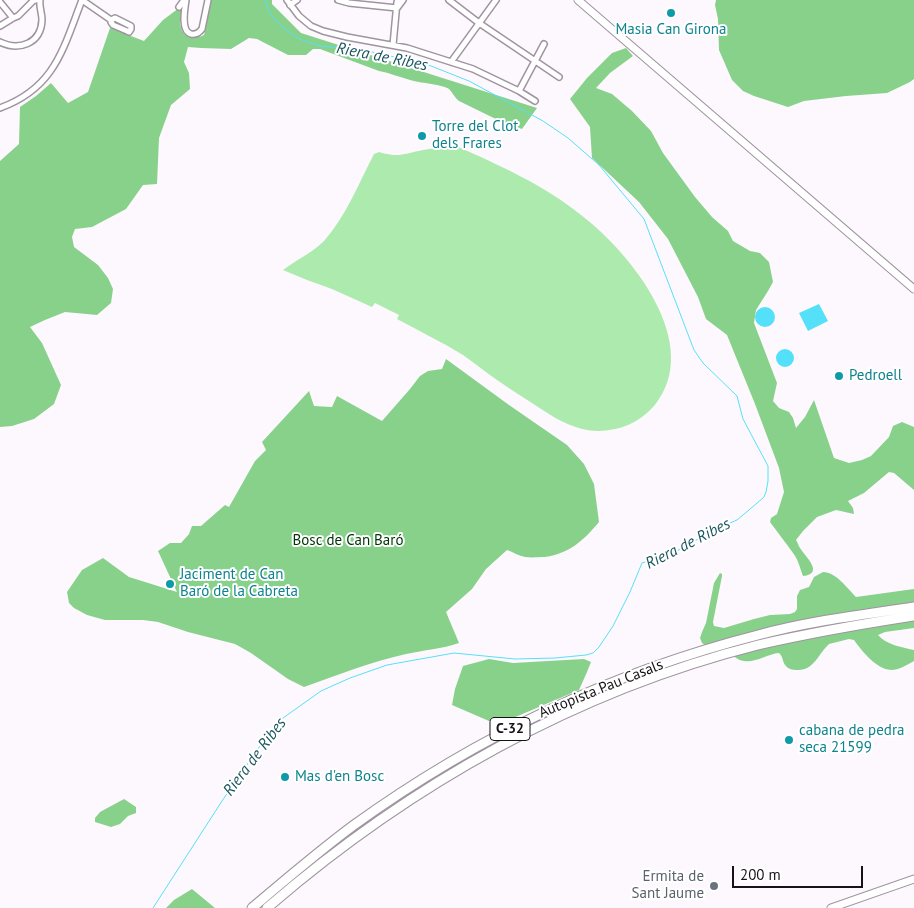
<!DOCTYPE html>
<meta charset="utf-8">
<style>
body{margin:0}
#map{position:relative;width:914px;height:908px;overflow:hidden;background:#fdf8fe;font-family:"PT Sans",sans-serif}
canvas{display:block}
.scale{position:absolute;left:732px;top:866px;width:131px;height:22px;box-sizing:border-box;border:2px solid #171217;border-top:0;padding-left:6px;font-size:15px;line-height:18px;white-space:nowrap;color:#171217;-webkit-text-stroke:4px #fff;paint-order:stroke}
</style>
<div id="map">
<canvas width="914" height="908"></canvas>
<div class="scale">200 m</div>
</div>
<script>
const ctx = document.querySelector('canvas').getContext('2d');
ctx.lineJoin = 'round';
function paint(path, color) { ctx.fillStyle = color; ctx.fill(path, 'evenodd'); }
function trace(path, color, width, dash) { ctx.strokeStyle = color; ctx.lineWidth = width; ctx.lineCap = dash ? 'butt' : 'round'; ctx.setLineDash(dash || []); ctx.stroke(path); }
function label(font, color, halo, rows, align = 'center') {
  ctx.font = font + ' "PT Sans",sans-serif'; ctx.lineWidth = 4; ctx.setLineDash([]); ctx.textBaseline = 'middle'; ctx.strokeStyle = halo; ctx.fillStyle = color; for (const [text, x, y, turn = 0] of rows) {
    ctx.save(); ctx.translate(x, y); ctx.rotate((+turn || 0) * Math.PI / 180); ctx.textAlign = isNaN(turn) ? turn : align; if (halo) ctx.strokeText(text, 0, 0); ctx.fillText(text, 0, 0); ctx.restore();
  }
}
paint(new Path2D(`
 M456,146C499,165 544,185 581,215C631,253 705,345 654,406C636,427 607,435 582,429C563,424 547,413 532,403C521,396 510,389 500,382C488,374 476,364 463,355C442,342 419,331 397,319L399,315L375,303L372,307L332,289L307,280L283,270C296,260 312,253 324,241C346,216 359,183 374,154L379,152C399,158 403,154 423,150C434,148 445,147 456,146Z`), '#adeaad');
paint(new Path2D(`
 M211,0H272V4L301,33L537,108L522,129L504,123L459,101C455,98 453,93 449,89C441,84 419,83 410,80C399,77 390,73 379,71L320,49H313L306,55H288L257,39L249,38L231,49L201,48L188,47L184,62L189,73L190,89L171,105L159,138L157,184L143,185L126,209L92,227L75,229L72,237L74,247L98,265L108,278L113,289L111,303L97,315L65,312L45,320L30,327L42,343L61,385L54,404L34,419L12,426L0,427V161L19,144L20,107L36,96L51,83L68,103L88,92L110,28L144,41L163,20L183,5C182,11 180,17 180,22C181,37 191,41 204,35Z
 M716,0H914V79L910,82L887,93L846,96L804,101L788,107L754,96L743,91L732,80L719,50L718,19L715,5Z
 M626,48L633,56L610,73L596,88L612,94L632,111L651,131L663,153L695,197L712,217L728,231L733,241L750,251L760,253L769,262L773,282L768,291L756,310L754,323L777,383L773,401L779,408L789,412L793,418L796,428L805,417L814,400L834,458L849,463L862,460L871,456L889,437L893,426L902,422L914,427V490L894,473L889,472L864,493L848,501L853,508L854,514L836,510L817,517L803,531L796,540C798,543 798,545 800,548C805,556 825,574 803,576C800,568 798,559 793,553C786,543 778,533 770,522L771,518L777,514L784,492L779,468L755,404L727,335L706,319L698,297L668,239L639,202L592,158L590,127L570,99L587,78L612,53Z
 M446,359L509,405L567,445L584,464L594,484L599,522C583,541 570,553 545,557C539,557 531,558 525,557C519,556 513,552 507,550L486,569L472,589L446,612L459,643C442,649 424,650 406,654C371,662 337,675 304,687L288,679L251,653L235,644L188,632L158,622L143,620H105L87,615L74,608L69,603L67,592L82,570L103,558L129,577L177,592L158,551L170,543H181L189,534L192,526H201L225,505L229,507L255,461L266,450L262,442L309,391L314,406L332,407L337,396L382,421L410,389L420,376L428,371L442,369Z
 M823,572C836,572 847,588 856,597L914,589V628L885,632L878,635C887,645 901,647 914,650V661C907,665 899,670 891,670C876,669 862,651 854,640L849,639L829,644C818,654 814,671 797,670C793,670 788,669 786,666C782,662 784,658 779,653C767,654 756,663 744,661C728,658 727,640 705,645L702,643L700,638L702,632L706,623L714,583L720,573L722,574V576L713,622L714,626L724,628L754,619L770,615L790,614L795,612L797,609V596L800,590L809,587L814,577Z
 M489,659L513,663L584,659L591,662L587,672L579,690L506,721H489L452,705L455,689L463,666Z
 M124,799L136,807V813L128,816L120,824L111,827L95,822V818L100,812Z
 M192,889L215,908H166L174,900Z`), '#88d18a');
paint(new Path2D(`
 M819,304L828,321L808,331L799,313Z
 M755 317a10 10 0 1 1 20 0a10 10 0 1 1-20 0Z
 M776 358a9 9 0 1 1 18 0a9 9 0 1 1-18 0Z`), '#55e0f9');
trace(new Path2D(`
 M153,908L222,801L269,733L283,718L321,691L350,678L387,665L454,653L515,659L555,658L586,655L593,653L599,647L613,626L630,592L642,563L675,552L714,530L737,520L756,504L764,497L766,492L768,481V466L743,419L737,396L703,363L694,350L644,219L599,165L568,138L543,121L469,81L426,64L363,50L320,46L299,39L284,28L275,20L269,12L265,0`), '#55e0f9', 1);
const street = new Path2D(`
 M82,0L111,20L115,18L131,26V29L129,32L127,31L113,25L111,22V20
 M186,0C185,8 180,31 191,34C196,35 199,33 202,29L208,0
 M287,0L299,16L311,26L323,31L347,37L407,48L473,69L519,91L535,101
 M338,0L349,3L397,8
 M449,0L479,23L559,77
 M0,2L13,18L18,16L33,1L36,0
 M290,5L297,0
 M179,7L184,0
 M397,8L403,0
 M0,26L13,18
 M0,42C19,51 41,44 42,20C42,13 39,7 40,0
 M393,45L397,2L398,0
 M451,62L496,0
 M519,91L544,44
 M0,108C55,88 63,49 82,0`);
const secondary = new Path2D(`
 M578,0L914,289
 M831,908L914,879`);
const highway = new Path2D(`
 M252,908C285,880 319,851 354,825C476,737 613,672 758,635C809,621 862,615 914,607
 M267,908C409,785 576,691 758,645C810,633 862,624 914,616`);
trace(street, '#9f94a0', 8);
trace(secondary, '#9f94a0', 9);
trace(highway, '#9f94a0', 11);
trace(street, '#fff', 5);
trace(secondary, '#fff', 7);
trace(highway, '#fff', 9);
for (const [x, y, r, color] of [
 [671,13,5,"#0f9aa8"],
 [422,136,5,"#0f9aa8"],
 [839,376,5,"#0f9aa8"],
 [170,584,5,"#0f9aa8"],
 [789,740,5,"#0f9aa8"],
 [285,777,5,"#0f9aa8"],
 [714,886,5,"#6b7280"]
]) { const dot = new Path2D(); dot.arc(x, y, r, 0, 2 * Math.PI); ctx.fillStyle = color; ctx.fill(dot); trace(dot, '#fff', 2); }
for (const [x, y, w] of [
 [510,729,40]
]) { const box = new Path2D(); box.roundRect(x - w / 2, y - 11.5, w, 23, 4); ctx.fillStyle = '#fff'; ctx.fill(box); trace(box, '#171217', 1); }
label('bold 14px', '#171217', null, [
 ["C-32",510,729]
]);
label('15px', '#0d838f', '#fff', [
 ["Masia Can Girona",671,30,"center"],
 ["Torre del Clot",432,127],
 ["dels Frares",432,144],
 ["Pedroell",849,376],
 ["Jaciment de Can",180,575],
 ["Baró de la Cabreta",180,592],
 ["cabana de pedra",799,731],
 ["seca 21599",799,748],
 ["Mas d'en Bosc",295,777]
], 'left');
label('15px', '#003406', '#fff', [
 ["Bosc de Can Baró",348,541]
]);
label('15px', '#171217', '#fff', [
 ["Autopista Pau Casals",601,689,-22]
]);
label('15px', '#5b616d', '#fff', [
 ["Ermita de",704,877],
 ["Sant Jaume",704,894]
], 'right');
label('italic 16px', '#1a555f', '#fff', [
 ["Riera de Ribes",382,57,11],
 ["Riera de Ribes",688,544,-27],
 ["Riera de Ribes",255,757,-53]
]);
</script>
